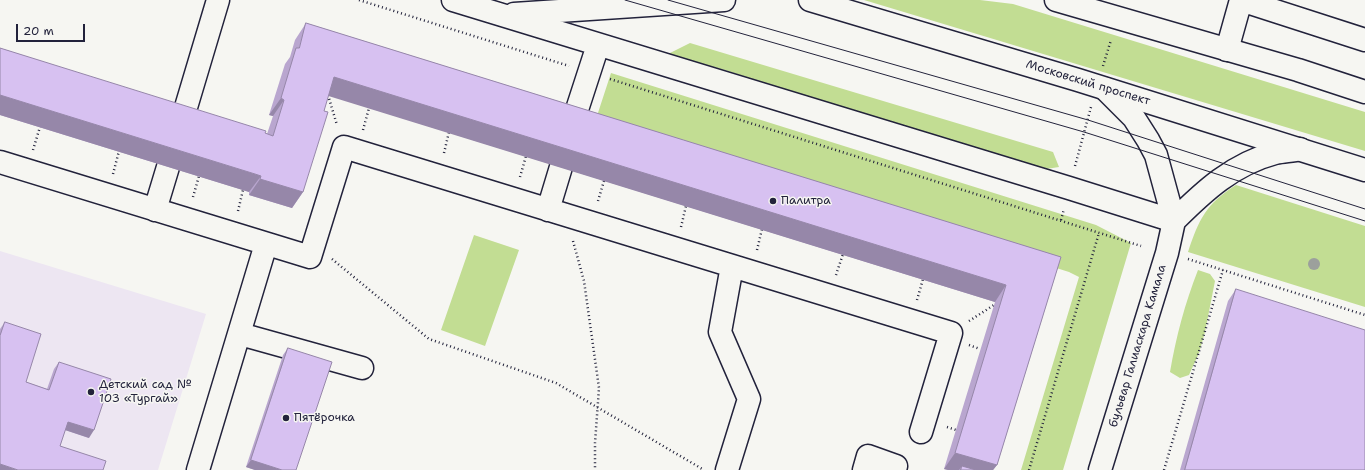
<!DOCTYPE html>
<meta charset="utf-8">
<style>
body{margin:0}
#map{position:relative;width:1365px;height:470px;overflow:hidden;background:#f6f6f2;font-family:"Shantell Sans",sans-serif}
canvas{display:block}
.scale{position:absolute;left:16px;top:24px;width:69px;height:18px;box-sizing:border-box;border:2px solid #22223b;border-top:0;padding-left:5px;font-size:12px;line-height:14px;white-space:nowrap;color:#22223b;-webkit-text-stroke:3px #f6f6f2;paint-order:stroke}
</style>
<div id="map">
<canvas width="1365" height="470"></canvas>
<div class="scale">20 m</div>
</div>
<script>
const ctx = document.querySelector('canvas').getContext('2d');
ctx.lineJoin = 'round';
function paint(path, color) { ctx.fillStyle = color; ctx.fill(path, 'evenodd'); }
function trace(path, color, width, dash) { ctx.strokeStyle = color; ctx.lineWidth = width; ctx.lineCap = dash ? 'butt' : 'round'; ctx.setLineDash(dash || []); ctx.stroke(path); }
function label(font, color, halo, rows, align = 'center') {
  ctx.font = font + ' "Shantell Sans",sans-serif'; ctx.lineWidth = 3; ctx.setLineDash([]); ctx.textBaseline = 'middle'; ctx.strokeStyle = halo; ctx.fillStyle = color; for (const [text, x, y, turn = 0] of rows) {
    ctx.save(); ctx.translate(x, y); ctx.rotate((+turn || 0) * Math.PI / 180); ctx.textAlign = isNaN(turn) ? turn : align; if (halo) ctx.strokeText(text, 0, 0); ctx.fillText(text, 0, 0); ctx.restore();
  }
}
paint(new Path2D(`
 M0,251L206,314L158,470H0Z`), '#ede6f2');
paint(new Path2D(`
 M864,0H980L1013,4L1365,112V151Z
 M690,43L1053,152L1059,167L1033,171L725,70L666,55Z
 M611,73L1096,225L1131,243L1063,470H1021L1079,277L1069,272L595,122Z
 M1236,185L1365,226V307L1188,252C1199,219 1206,204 1236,185Z
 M474,235L519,250L485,346L441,330Z
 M1198,270L1210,274L1215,281L1205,332L1199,353L1189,375L1180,378L1170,372C1176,337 1185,303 1198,270Z`), '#c2dd93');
const minor = new Path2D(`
 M453,0L1069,188L1174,221
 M1241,0L1365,40
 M514,14L724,0
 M1227,50L1241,0
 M181,124L218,0
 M572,125L598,45
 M0,162L310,257L344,147L951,333L921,432
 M155,210L168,167
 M548,210L561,167
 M1174,221C1204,191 1233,164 1275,153C1283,151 1292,151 1300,149
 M240,334L362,368
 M198,470L266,244
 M727,470L749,399L720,332L732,266
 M864,470L868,456L896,466
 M1100,470L1167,253L1174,221L1156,155L1148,140L1134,118L1105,89`);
const major = new Path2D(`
 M810,0L1078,80L1365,170
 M1056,0L1298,70L1365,92`);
trace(minor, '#22223b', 25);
trace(major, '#22223b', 25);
trace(new Path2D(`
 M359,0L569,66
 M1103,66L1111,40
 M610,79L1141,246
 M328,95L337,125
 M363,130L369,108
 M33,150L40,127
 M444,153L449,132
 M1075,166L1091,107
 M113,174L119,151
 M520,177L526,156
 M193,197L199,176
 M598,201L604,181
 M238,211L243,190
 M1061,220L1064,209
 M681,227L686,206
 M573,241L584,281L599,388L595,443V470
 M757,250L762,229
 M332,259L429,339L556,383L704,470
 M1188,259L1365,315
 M836,275L843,254
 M917,300L923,279
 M969,321L994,305
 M969,345L980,349
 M947,427L956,430
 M1029,470L1099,233
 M1164,470L1223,270`), '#22223b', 2.5, [1, 3]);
trace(minor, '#f6f6f2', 22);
trace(major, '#f6f6f2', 22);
trace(new Path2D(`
 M625,0L1084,132L1365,221
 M668,0L1088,120L1365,209`), '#22223b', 1);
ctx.fillStyle = '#9ca09c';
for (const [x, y] of [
 [1314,264]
]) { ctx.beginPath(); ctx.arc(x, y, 6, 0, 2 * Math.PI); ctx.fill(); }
paint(new Path2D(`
 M306,23L1061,257L997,465L993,470H948L944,469L995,302L328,95L324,111L303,192L292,208L249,195V192L243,190L0,115V48L267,134L273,116L269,115L285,64L290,57L295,40Z
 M1236,289L1365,470H1180L1228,301Z
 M5,322L26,382L47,389L54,369L59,362L89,438L65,430L60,446L0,470V329Z
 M288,348L296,470H255L246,467L283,355Z`), '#b9a6cf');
paint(new Path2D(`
 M334,77L1006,285L995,302L322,94Z
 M0,95L261,176L249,192L0,115Z
 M281,98L284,100L273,116L269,115Z
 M260,179L303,192L292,208L249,195Z
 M68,422L94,430L89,438L62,429Z
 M955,453L997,465L993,470H961L962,466L959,470H948L944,469Z
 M251,460L282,470H255L246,467Z
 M0,464L18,470H0Z`), '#9687a9');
const building = new Path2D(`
 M306,23L1061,257L997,465L955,453L1006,285L334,77L324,111L328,112L303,192L260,179L261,176L255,174L0,95V48L266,131L265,133L273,136L284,100L281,98L296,48H299Z
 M1236,289L1365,330V470H1185Z
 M5,322L41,334L26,382L49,390L59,362L111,379L94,430L68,422L60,446L106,461L103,470H18L0,464V336Z
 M288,348L332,362L296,470H282L251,460Z
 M962,466L976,470H961Z`);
paint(building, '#d7c1f1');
trace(building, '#9687a9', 1);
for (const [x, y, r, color] of [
 [773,201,4,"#22223b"],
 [91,392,4,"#22223b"],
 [286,418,4,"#22223b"]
]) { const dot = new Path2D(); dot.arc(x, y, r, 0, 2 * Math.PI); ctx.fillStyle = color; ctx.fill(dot); trace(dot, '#f6f6f2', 1.5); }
label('12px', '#22223b', '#f6f6f2', [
 ["Московский проспект",1088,83,17],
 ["бульвар Галиаскара Камала",1138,346,-73]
]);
label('12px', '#22223b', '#f6f6f2', [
 ["Палитра",781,201],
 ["Детский сад №",99,385],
 ["103 «Тургай»",99,399],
 ["Пятёрочка",294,418]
], 'left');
</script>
